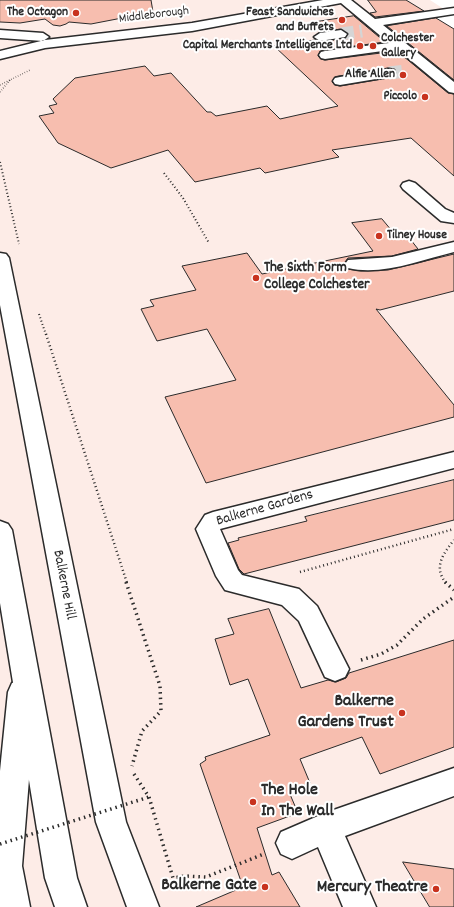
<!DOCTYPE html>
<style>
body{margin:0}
canvas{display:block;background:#fff}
</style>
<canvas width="454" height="907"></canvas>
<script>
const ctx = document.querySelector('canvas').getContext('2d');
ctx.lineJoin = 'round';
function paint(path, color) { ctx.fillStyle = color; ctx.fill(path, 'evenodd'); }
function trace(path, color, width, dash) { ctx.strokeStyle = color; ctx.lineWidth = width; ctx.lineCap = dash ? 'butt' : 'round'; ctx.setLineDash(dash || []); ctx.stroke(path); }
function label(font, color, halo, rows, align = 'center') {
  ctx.font = font + ' Dekko,sans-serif'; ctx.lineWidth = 4; ctx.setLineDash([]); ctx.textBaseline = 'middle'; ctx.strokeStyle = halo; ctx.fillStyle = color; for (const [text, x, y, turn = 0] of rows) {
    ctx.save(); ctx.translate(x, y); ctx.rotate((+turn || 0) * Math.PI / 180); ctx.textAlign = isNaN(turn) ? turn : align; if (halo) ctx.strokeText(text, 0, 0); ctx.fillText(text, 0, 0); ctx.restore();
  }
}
paint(new Path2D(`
 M0,0H430L450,13L423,18L445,34L454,33V907H8L0,875Z`), '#fdece7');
const building = new Path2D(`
 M0,0H151L153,12L91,24L69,22L66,24L60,26L53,25L45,19L20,23L0,22Z
 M368,0H406L424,11L375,17L370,13L376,12Z
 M354,16L385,42L325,50L320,51L318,56L321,59L325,60L397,51L448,93L454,94V176L411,138L332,150L339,157L265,173L260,168L195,182L168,150L111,168L58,143L39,116L54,113L49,106L57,104L53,99L75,78L145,66L154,76L171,73L207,112H211L216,116L267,106L280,119L338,106L274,46L315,40L320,42L345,38L348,34L342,29L326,31L316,22ZM389,68L395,70L396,73L394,77L340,86L335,85L332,82L335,77Z
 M436,18L454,29V80L387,26Z
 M382,219L397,237L407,235L418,249L392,256L348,258L344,264L347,269L361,271L388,270L454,254V291L380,310L376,309L454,405V417L206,483L165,397L236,380L207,329L157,341L141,309L154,306L150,300L196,290L182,266L247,253L262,274L373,251L352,223Z
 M454,480V520L244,574L239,569L228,543L239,540L238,538L307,521L305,517Z
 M269,609L301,688L328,680L336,682L346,678L349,673L454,640V747L380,774L362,737L300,759L310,783L289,792L298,813L257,828L272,875L279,872L300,907H196L243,887L200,764L206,760L205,757L270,735L248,679L230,685L215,639L234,634L228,619Z
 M403,862L454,869V907H430Z`);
paint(building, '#f7beaf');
trace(building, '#2b2b2b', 1);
trace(new Path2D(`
 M341,34L362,31
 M389,73L407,71`), '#d5d5d5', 13, [13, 6]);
const minor = new Path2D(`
 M323,0H351L375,19L454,8V14L383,25L454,82V93L449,92L397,49L325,59L321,58L319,55L321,52L325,51L389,43L341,3L192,31L45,48L0,59V51L45,40L192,23Z
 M0,30L43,33L49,37L43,41L0,38Z
 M341,30L347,34L345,37L320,41L314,37L320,33Z
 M389,69L394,70L395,73L394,76L340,85L335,84L333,81L335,78L340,77Z
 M409,181L415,183L445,209L454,213V223L441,221L403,189L401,186L403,183Z
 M454,242V252C421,260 382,276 348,268L345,264L348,260L392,257Z
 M454,452V468L220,529L238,570L242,575L299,589L317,606L349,669L345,677L335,681L325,677L299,621L282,605L225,590L216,576L196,529L205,515L213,512Z
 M22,680L32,683L36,692L22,866L30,907H0V771L8,692L12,683Z
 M454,768V796L345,836L376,907H343L318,847L292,859L281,854L276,843L281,832L325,813Z`);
const major = new Path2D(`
 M0,253L6,254L9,258L126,822L159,907H127L96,822L0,305Z
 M0,521L8,524L12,530L77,878L87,907H55L45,878L0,603Z`);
trace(minor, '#2b2b2b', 3);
trace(major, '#2b2b2b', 3);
trace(new Path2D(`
 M0,85L30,70
 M0,92L10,80`), '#2b2b2b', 1.5, [0.5, 2]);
trace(new Path2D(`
 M0,162L19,244
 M164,173L183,198L209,243
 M39,314L46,335`), '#2b2b2b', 2, [1, 2.5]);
trace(new Path2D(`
 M46,334L127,583
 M300,572L454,529
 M446,583C433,567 443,554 454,540`), '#2b2b2b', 2.5, [1, 3]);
trace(new Path2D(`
 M126,582L160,686L161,711L142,731L132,766
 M445,582L454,590
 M361,660L381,654L397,645L423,619L454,597
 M134,774L149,797L173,878L185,876L206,877L264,854`), '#2b2b2b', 3.5, [1.5, 4]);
paint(minor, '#fff');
paint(major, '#fff');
trace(new Path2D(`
 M0,844L149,797`), '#2b2b2b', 3.5, [1.5, 4]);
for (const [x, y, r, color] of [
 [76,13,4,"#c8321e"],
 [342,20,4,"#c8321e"],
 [360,46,4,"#c8321e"],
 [373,46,4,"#c8321e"],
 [403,75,4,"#c8321e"],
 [425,97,4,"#c8321e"],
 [379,236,4,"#c8321e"],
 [256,278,4,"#c8321e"],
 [402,713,4,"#c8321e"],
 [253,802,4,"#c8321e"],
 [265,887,4,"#c8321e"],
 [436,889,4,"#c8321e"]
]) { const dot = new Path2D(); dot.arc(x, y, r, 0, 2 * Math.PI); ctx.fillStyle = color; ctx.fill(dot); trace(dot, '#fff', 1.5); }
label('bold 13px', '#2b2b2b', '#fff', [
 ["The Octagon",68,13],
 ["Feast Sandwiches",334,13],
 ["and Buffets",334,28],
 ["Colchester",381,39,"left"],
 ["Gallery",381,54,"left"],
 ["Capital Merchants Intelligence Ltd",352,46],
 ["Alfie Allen",395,75],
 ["Piccolo",417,97],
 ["Tilney House",387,236,"left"]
], 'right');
label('13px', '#2b2b2b', '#fff', [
 ["Middleborough",154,16,-7]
]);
label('bold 15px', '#2b2b2b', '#fff', [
 ["The Sixth Form",264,269],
 ["College Colchester",264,286]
], 'left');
label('15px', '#2b2b2b', '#fff', [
 ["Balkerne Gardens",265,509,-16],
 ["Balkerne Hill",63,585,79]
]);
label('bold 18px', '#2b2b2b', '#fff', [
 ["Balkerne",394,703],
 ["Gardens Trust",394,724],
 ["The Hole",261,792,"left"],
 ["In The Wall",261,813,"left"],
 ["Balkerne Gate",257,887],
 ["Mercury Theatre",428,889]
], 'right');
</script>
